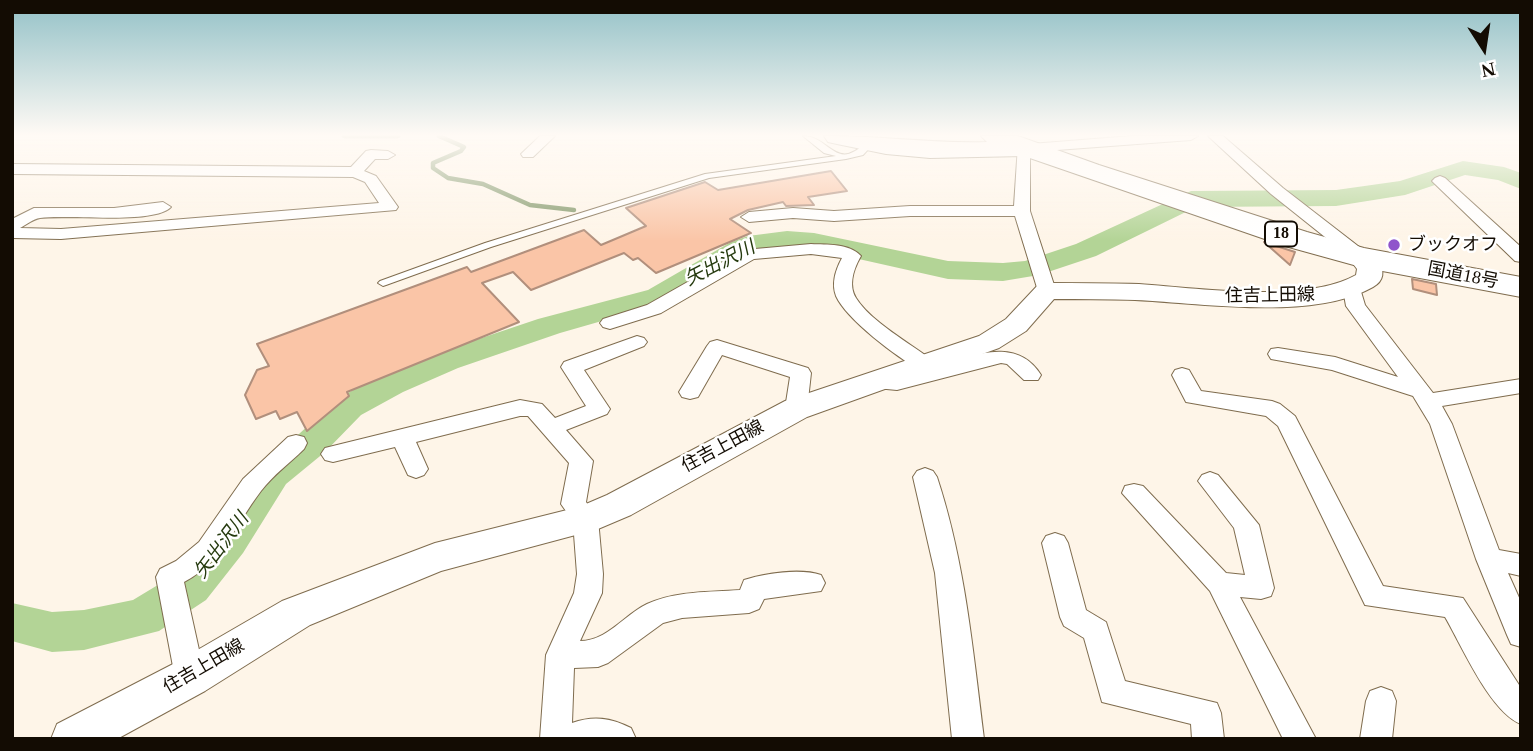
<!DOCTYPE html>
<html>
<head>
<meta charset="utf-8">
<style>
  body { margin:0 }
  #map { position:relative; width:1533px; height:751px; overflow:hidden; background:#fef5e8; font-family:"Times New Roman",serif }
  canvas { display:block }
  .frame { position:absolute; inset:0; border:14px solid #130c03; pointer-events:none }
  .north { position:absolute; left:1449px; top:14px; width:70px; height:70px; -webkit-text-stroke:5px #fff; paint-order:stroke; rotate:168deg; font-size:19px; font-weight:700; line-height:28px; text-align:center; color:#130c03 }
  .north::after { content:''; display:block; margin:auto; width:24px; height:32px; background:#130c03; clip-path:polygon(50% 0,100% 100%,50% 72%,0 100%) }
</style>
</head>
<body>
<div id="map">
<canvas width="1533" height="751"></canvas>
<div class="frame"></div>
<div class="north">N</div>
</div>
<script>
const c = document.querySelector('canvas').getContext('2d');
c.lineJoin = 'round';
function stroke(path, color, width, dash) { c.strokeStyle = color; c.lineWidth = width; c.lineCap = dash ? 'butt' : 'round'; c.setLineDash(dash || []); c.stroke(path); }
function fill(path, color) { c.fillStyle = color; c.fill(path, 'evenodd'); }
function drawText(font, color, halo, rows, align = 'center') {
  c.font = font + ' "Times New Roman","Noto Sans JP",serif'; c.lineWidth = 5; c.setLineDash([]); c.textBaseline = 'middle'; c.strokeStyle = halo; c.fillStyle = color; for (const [text, x, y, turn = 0] of rows) {
    c.save(); c.translate(x, y); c.rotate((+turn || 0) * Math.PI / 180); c.textAlign = isNaN(turn) ? turn : align; if (halo) c.strokeText(text, 0, 0); c.fillText(text, 0, 0); c.restore();
  }
}
const stream = new Path2D(`
  M344,136H398
  M439,136L464,147L461,151L433,163V168L448,178L483,184L530,205L574,210`);
const river = new Path2D(`
  M1463,161L1504,167L1521,173V189L1498,180L1465,175L1405,195L1336,206L1196,207L1096,256L1039,275L1003,281L948,279L814,249L787,247L762,250L668,302L560,333L458,368L403,392L361,415L325,452L286,484L243,553L206,600L159,631L84,650L52,652L12,641V603L52,612L84,610L133,600L176,574L215,529L260,464L299,434L337,399L379,376L434,354L538,319L648,290L731,242L748,236L787,231L814,233L948,261L1003,263L1025,261L1076,244L1191,191L1336,190L1400,181Z`);
const building = new Path2D(`
  M831,171L847,191L808,197L814,205L786,206L783,202L748,210L730,219L751,233L656,273L638,258L633,260L624,253L531,290L513,272L482,283L519,322L347,392L349,396L307,431L297,412L280,419L276,411L256,419L245,395L257,370L269,366L257,344L467,267L471,272L584,230L601,245L646,226L626,208L705,182L718,190Z
  M1264,242L1295,252L1290,265Z
  M1412,279L1436,284L1437,295L1413,289Z`);
const lane = new Path2D(`
  M803,136C830,136 836,173 866,142L873,144L863,155L846,159L709,178L491,247L386,285L383,286L378,283L380,281L485,243L705,174L836,156L824,153Z`);
const street = new Path2D(`
  M540,136H555L533,157H523L521,154Z
  M1132,136H1198L1191,140L1030,152V211L1056,291L1047,297L1038,291L1015,216H910L834,221L793,218L749,222L741,217L749,212L793,208L834,211L910,206H1014L1018,145Z
  M1208,136H1223L1283,188L1367,253L1370,257L1367,261H1355L1271,194Z
  M371,150L388,151L395,155L388,159H375L364,171L376,176L398,207L396,210L61,239L12,238V219L34,208H114L163,202L171,207C154,225 67,214 40,218C33,219 26,225 20,228L61,229L379,203L365,182L353,177L12,174V164L351,167L366,151Z
  M1440,176L1445,178L1521,247V262L1515,261L1435,184L1432,181L1435,178Z
  M811,244C827,245 849,243 861,256C854,268 848,285 856,298C870,321 911,344 932,360L934,366C971,357 1016,335 1041,375L1038,380H1024L1007,364L1001,363L897,390L876,388L872,383L876,378L920,370C897,357 847,320 836,296C831,283 836,269 842,258L811,254L754,259L661,313L610,329L603,327L600,323L603,319L647,305L744,250Z
  M1352,283L1359,285L1365,305L1433,393L1521,379V393L1442,406L1452,424L1499,550L1521,554V576L1508,573L1521,602V647L1511,644L1507,635L1476,559L1430,424L1413,396L1332,370L1271,359L1268,354L1271,349L1278,348L1335,357L1398,377L1346,306L1343,289Z
  M637,336L644,338L647,342L644,346L584,370L610,409L607,414L566,430L593,461L586,502L598,519L603,574L602,593L580,641C607,641 624,615 647,604C675,591 709,592 740,590L744,580C765,573 801,568 821,575L825,583L821,591L764,599L759,609L749,613L682,618L663,623L608,663L598,667L574,668L572,723C594,715 611,718 631,728L636,739H540L546,655L574,593L577,574L573,521L561,504L569,463L528,416H520L416,442L428,469L424,475L416,478L408,475L395,447L333,462L325,460L321,454L325,448L333,446L520,400L542,404L555,418L586,406L561,367L564,362Z
  M717,340L808,368L811,373L807,409L804,414L796,417L788,414L785,409L790,377L722,355L698,397L690,399L682,397L679,392L707,346L710,342Z
  M1182,368L1189,370L1201,391L1272,401L1280,404L1295,416L1383,586L1463,598L1521,688V724C1490,712 1462,646 1445,617L1365,605L1278,426L1266,416L1186,402L1172,375L1175,370Z
  M296,435L304,437L307,443L304,449C290,463 273,475 261,491C235,525 223,562 184,582L205,677L200,687L190,691L180,687L175,677L156,577L160,569L176,561L199,542L243,479L288,437Z
  M925,468L933,471L937,477C965,562 973,650 984,739H952L935,573L913,477L917,471Z
  M1210,472L1218,475L1259,525L1274,588L1271,596L1261,599L1240,597L1316,739H1283L1210,591L1122,493L1125,486L1134,484L1143,486L1226,573L1245,575L1234,528L1198,481L1202,475Z
  M1055,533L1064,536L1068,543L1086,610L1106,622L1125,681L1217,703L1221,713L1224,739H1192L1191,724L1102,702L1084,638L1064,626L1060,617L1042,543L1046,536Z
  M1381,687L1392,691L1396,701L1392,739H1360L1366,701L1370,691Z`);
const secondary = new Path2D(`
  M1361,249C1369,252 1372,254 1378,261C1385,271 1384,281 1373,287C1313,321 1202,303 1135,300C1108,299 1081,299 1054,299L1026,331L999,348L807,417L631,515L598,529L441,571L310,625L205,691L117,739H51L57,724L175,663L282,601L435,543L579,507L607,495L785,401L979,336L1006,319L1038,285L1047,283C1077,283 1108,283 1139,284C1198,288 1304,304 1356,275L1357,269L1348,257L1352,252Z`);
const highway = new Path2D(`
  M824,136C878,135 932,144 987,142L981,136H1018L1099,165L1307,232L1364,248L1521,277V297L1361,267L1285,246L1024,156L930,158L886,154L837,144L828,142Z`);
const markers = [
  [1394,245,7,"#9054cb"]
];
const shields = [
  [1281,234,32]
];
const shieldNames = [
  ["18",1281,234]
];
const poiNames = [
  ["ブックオフ",1408,245]
];
const streetNames = [
  ["国道18号",1463,276,11],
  ["住吉上田線",1270,296,-1],
  ["住吉上田線",723,447,-28],
  ["住吉上田線",204,667,-30]
];
const waterNames = [
  ["矢出沢川",720,264,-27],
  ["矢出沢川",222,546,-53]
];
stroke(stream, '#83986a', 4.5);
fill(river, '#b3d496');
fill(building, '#fac5a7');
stroke(building, '#b18f7c', 2);
stroke(lane, '#7f6c4e', 2);
stroke(street, '#7f6c4e', 2);
stroke(secondary, '#7f6c4e', 2);
stroke(highway, '#7f6c4e', 2);
fill(lane, '#fff');
fill(street, '#fff');
fill(secondary, '#fff');
fill(highway, '#fff');
const sky = c.createLinearGradient(0, 0, 0, 241);
sky.addColorStop(0, '#93c1c7');
sky.addColorStop(0.56, '#fffaf5');
sky.addColorStop(1, '#fffaf500');
c.fillStyle = sky;
c.fillRect(0, 0, 1533, 241);
for (const [x, y, r, color] of markers) { const dot = new Path2D(); dot.arc(x, y, r, 0, 2 * Math.PI); c.fillStyle = color; c.fill(dot); stroke(dot, '#fff', 2.5); }
for (const [x, y, w] of shields) { const box = new Path2D(); box.roundRect(x - w / 2, y - 12.5, w, 25, 5); c.fillStyle = '#fff'; c.fill(box); stroke(box, '#130c03', 2); }
drawText('bold 16px', '#130c03', null, shieldNames);
drawText('18px', '#130c03', '#fff', poiNames, 'left');
drawText('18px', '#130c03', '#fff', streetNames);
drawText('italic 19px', '#253a0e', '#fff', waterNames);
</script>
</body>
</html>
